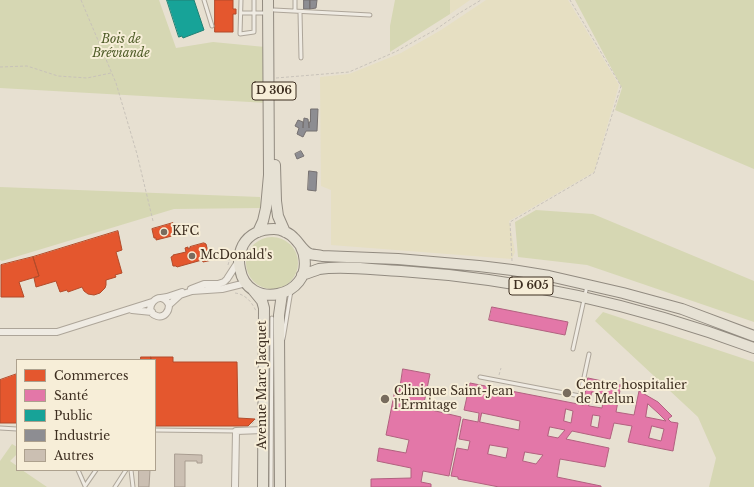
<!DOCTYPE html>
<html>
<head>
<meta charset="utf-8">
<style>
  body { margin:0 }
  #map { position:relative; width:754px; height:487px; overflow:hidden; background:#e7e0d1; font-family:"Libre Baskerville",serif }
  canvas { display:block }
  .legend { position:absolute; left:16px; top:359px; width:140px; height:112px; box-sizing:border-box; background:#f7eed8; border:1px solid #ada18e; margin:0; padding:5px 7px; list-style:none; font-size:12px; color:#3d2e20 }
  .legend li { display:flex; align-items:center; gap:8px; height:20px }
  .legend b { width:20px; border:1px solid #ada18e }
</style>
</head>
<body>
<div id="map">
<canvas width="754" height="487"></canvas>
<ul class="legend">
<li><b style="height:11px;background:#e4572e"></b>Commerces</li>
<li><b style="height:11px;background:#e377a8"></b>Santé</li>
<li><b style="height:11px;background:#17a398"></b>Public</li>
<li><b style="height:11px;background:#8d8d92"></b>Industrie</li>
<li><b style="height:11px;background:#cbbfb2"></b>Autres</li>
</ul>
</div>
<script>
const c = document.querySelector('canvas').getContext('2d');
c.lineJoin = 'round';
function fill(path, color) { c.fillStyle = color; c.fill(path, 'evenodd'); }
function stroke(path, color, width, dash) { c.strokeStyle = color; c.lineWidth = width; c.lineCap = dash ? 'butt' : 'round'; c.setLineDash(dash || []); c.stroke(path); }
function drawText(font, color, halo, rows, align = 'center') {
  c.font = font + ' "Libre Baskerville",serif'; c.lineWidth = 4; c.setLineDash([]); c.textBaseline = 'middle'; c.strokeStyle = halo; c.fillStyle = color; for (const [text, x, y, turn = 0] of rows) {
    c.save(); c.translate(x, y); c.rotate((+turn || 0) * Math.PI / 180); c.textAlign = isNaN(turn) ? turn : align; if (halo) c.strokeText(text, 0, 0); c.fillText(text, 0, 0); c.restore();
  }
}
const farmland = new Path2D(`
  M450,0H470L450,14Z
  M486,0H568L619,85L594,172L509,221L515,252L512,259L331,245V190L321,186L320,77L349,74L401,53L441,30Z`);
const green = new Path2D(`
  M0,0H159L176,48L213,42L265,47L268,103L0,88Z
  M395,0H450V14L390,52V26Z
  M575,0H754V169L615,110L622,88Z
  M0,187L260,197L261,208L174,209L2,261L0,260Z
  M536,210L593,214L754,281V322L587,265L518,257L515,222Z
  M246 263a26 26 0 1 1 52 0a26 26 0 1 1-52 0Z
  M603,312L754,362V487H709L716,458L698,417L595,321Z
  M12,444L17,447V454L10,461L17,466V470H22L47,487H0V461Z`);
const shops = new Path2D(`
  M215,0H233V9H236V14H233V32H215Z
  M173,223L174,227H175L176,235L156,240V238H154L152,229Z
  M118,231L122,250L116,252L122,273L115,275L116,277L106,280V285L105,288L100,293L94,295L88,294L84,291L82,287L68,292L67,290L60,292L56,281L36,287L34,278L39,276L33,257Z
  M204,243L206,244L208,252L209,251L212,260L203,262L202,259V260L177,267L176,266H173L171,257L173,256V255L186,252L185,248L188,247V249L190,248V247Z
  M33,257L39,276L19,282L24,297H1V265Z
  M141,357H151V360H141Z
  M151,357H173V362H237L238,418L255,419L248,426H155V360H151Z
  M17,374V423H0V380Z`);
const health = new Path2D(`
  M492,307L568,322L565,335L489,320Z
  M403,369L430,374L423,408L461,417L449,476L423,471L421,482L431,484V487H371V479L411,478V468L377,461L379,448L406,453L409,440L386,435L395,390L399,391Z
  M588,378L621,385L616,412L634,415L639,391L658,402L672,416L668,419L671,422L678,423L673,451L628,442L632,426L614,423L610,439L572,431L566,439L609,448L605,467L560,459L557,477L601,486V487H499L458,479V477L451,476L457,448L468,450L470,441L459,439L463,419L478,422L479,413L464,410L470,383L583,405ZM592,392L604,394L602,408L589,406ZM648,404L658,413L666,421L646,417ZM566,409L573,411L571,423L564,421ZM482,413L520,421L519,430L480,422ZM593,415L600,416L598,428L591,426ZM652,426L664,429L661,441L649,438ZM550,427L565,430L558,438L548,436ZM490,445L508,448L506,458L488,454ZM525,452L543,455L536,464L523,461Z`);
const public = new Path2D(`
  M167,0H194L204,30L183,38L182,36L179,37Z`);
const industry = new Path2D(`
  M304,0H310V9H304Z
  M310,0H317L316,8L310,9Z
  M311,109H318L317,131H306L303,137L297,134L299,128L295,126L298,120L303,122V128L304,118L308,119L309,128V122H310Z
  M301,151L304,156L297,159L295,154Z
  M309,171L317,172L316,191L308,190Z`);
const building = new Path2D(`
  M175,454L202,455V463H197V461H185V487H175Z
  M139,470H150L149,487H139Z`);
const path = new Path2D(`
  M81,0L116,83L137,154L153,221
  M0,67L27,66L58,76L87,78L111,73
  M276,78L349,72L395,52L435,30L458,14L481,0
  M512,261L510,222L594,173L621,86L570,0
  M228,265L231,254
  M235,293C245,294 252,302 256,311
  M499,375L501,368
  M252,424L256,419`);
const lane = new Path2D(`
  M204,0L212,26
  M241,0L240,34L254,32V0
  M274,10L370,15
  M295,11V0
  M300,12L301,58
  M241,13H266
  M283,339C286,323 288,307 291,291
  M573,349L587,286
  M480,377L580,396L589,354
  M0,428L17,429
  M155,430L236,431
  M78,470L85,486L96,470
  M131,470L133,487
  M115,487L126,470
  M271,487L272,318`);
const street = new Path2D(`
  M191,289L204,284H218L224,282L227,279L238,262
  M161,298L167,297L182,292
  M169,305C160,286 140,311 157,316C164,318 169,312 169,305L180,295L192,291L222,289L246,283
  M132,310L152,312
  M0,332H57L152,302
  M235,487L236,431L263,430`);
const primary = new Path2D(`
  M275,165L276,201L278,216L285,232
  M258,232L263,221L266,208L269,175L268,0
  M301,247C302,250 304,253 304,256C313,298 247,311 240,269C238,261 239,253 243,245C249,234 261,229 274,229C281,229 290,233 295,239C300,244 303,251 310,254C313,255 318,255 322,256L398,259L479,266L512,270L549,276L623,293L682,309L754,336
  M302,275C308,273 314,271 319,269C343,265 376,270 401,271C524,279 639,305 754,348
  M253,290L262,301L264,308L263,487
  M280,487L279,333V315L282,294`);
const markers = [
  [164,232,4,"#786c5e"],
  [192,256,4,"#786c5e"],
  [567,393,5,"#786c5e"],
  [385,399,5,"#786c5e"]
];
const shields = [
  [274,91,44],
  [531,286,44]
];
const shieldNames = [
  ["D 306",274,91],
  ["D 605",531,286]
];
const parkNames = [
  ["Bois de",121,40],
  ["Bréviande",121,54]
];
const poiNames = [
  ["KFC",172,232],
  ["McDonald's",200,256],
  ["Centre hospitalier",576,386],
  ["de Melun",576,400],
  ["Clinique Saint-Jean",394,392],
  ["l'Ermitage",394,406]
];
const streetNames = [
  ["Avenue Marc Jacquet",263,385,-90]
];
fill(farmland, '#e6dfc2');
fill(green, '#d6d7b3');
fill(shops, '#e4572e');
stroke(shops, '#b24b2a', 1);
fill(health, '#e377a8');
stroke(health, '#b1617f', 1);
fill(public, '#17a398');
stroke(public, '#228074', 1);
fill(industry, '#8d8d92');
stroke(industry, '#757070', 1);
fill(building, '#cbbfb2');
stroke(building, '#a89c90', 1);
stroke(lane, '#ada599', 5);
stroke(street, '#ada599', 8);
stroke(primary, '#928b80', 12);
stroke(path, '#c8c2b9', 1, [3, 2]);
stroke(lane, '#efebe3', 3);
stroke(street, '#efebe3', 6);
stroke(primary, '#e6e1d4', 10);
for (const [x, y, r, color] of markers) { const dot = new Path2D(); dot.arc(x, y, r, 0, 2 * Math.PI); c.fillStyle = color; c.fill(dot); stroke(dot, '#f7eed8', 1.5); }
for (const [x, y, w] of shields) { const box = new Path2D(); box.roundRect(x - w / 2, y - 9, w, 18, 3); c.fillStyle = '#f7eed8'; c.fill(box); stroke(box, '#3d2e20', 1); }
drawText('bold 11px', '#3d2e20', null, shieldNames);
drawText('italic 12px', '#4d5a26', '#f7eed8', parkNames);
drawText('12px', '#3d2e20', '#f7eed8', poiNames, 'left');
drawText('12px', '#3d2e20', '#f7eed8', streetNames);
</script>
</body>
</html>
